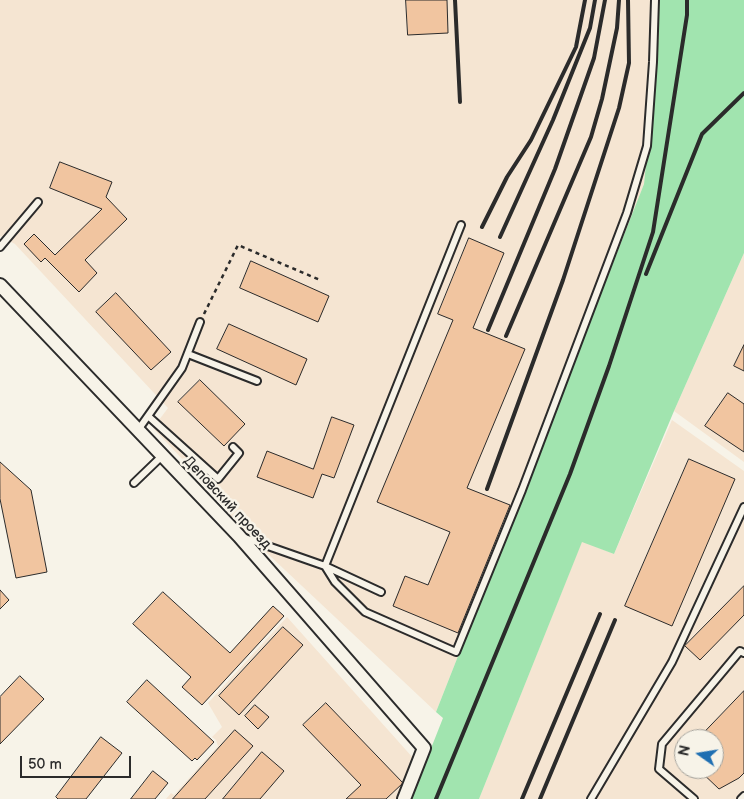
<!DOCTYPE html>
<html>
<head>
<meta charset="utf-8">
<style>
  body { margin:0 }
  #map { position:relative; width:744px; height:799px; overflow:hidden; background:#f7f3e8; font-family:"Balsamiq Sans",sans-serif }
  canvas { display:block }
  .north { position:absolute; left:674px; top:729px; width:50px; height:50px; box-sizing:border-box; background:#f7f3e8; border:1px solid #a5a39c; border-radius:50%; rotate:283deg; font-size:14px; font-weight:700; line-height:20px; text-align:center; color:#2b2b2b }
  .north::after { content:''; display:block; margin:auto; width:18px; height:22px; background:#1f6fb2; clip-path:polygon(50% 0,100% 100%,50% 72%,0 100%) }
  .scale { position:absolute; left:20px; top:756px; width:111px; height:22px; box-sizing:border-box; border:2px solid #2b2b2b; border-top:0; padding-left:6px; font-size:15px; line-height:18px; white-space:nowrap; color:#2b2b2b; -webkit-text-stroke:4px #f7f3e8; paint-order:stroke }
</style>
</head>
<body>
<div id="map">
<canvas width="744" height="799"></canvas>
<div class="north">N</div>
<div class="scale">50 m</div>
</div>
<script>
const c = document.querySelector('canvas').getContext('2d');
c.lineJoin = 'round';
function fill(path, color) { c.fillStyle = color; c.fill(path, 'evenodd'); }
function stroke(path, color, width, dash) { c.strokeStyle = color; c.lineWidth = width; c.lineCap = dash ? 'butt' : 'round'; c.setLineDash(dash || []); c.stroke(path); }
function drawText(font, color, halo, rows, align = 'center') {
  c.font = font + ' "Balsamiq Sans",sans-serif'; c.lineWidth = 5; c.setLineDash([]); c.textBaseline = 'middle'; c.strokeStyle = halo; c.fillStyle = color; for (const [text, x, y, turn = 0] of rows) {
    c.save(); c.translate(x, y); c.rotate((+turn || 0) * Math.PI / 180); c.textAlign = isNaN(turn) ? turn : align; if (halo) c.strokeText(text, 0, 0); c.fillText(text, 0, 0); c.restore();
  }
}
const built = new Path2D(`
  M0,0H658L659,33L644,184L436,712L235,523L217,496L153,428L168,408L15,244L0,236Z
  M744,253V462L674,411Z
  M672,420L744,471V799H479L582,541L614,554ZM684,739H714V769H684Z
  M287,617L414,759L398,799H166L171,793L174,795L218,746L216,740L212,737L222,727L208,703Z`);
const green = new Path2D(`
  M658,0H744V253L674,411L614,554L582,542L479,799H411L443,718L436,712L644,184L659,33Z`);
const building = new Path2D(`
  M406,0H447L448,33L408,35Z
  M60,162L112,182L106,197L127,219L85,260L97,273L79,292L45,258L41,262L24,244L34,234L55,255L102,209L50,188Z
  M469,238L504,253L473,328L525,349L467,488L510,505L458,633L393,606L405,576L428,585L450,532L377,502L453,320L438,314Z
  M251,261L329,296L318,322L240,288Z
  M116,293L171,352L151,370L96,312Z
  M229,324L307,359L296,385L217,349Z
  M744,345V371L734,366Z
  M200,380L245,424L224,446L178,402Z
  M728,393L744,404V452L705,426Z
  M332,417L354,425L334,478L322,474L313,498L257,477L267,451L313,469Z
  M689,459L735,479L672,626L625,606Z
  M0,462L31,490L47,572L16,578L0,499Z
  M744,586V615L700,660L685,646Z
  M0,590L9,600L0,609Z
  M163,592L230,653L273,606L284,616L202,705L182,687L191,677L133,624Z
  M283,627L303,645L239,715L219,696Z
  M20,676L44,699L0,744V697Z
  M147,680L214,742L197,760L195,758L192,761L127,702Z
  M744,691V773L739,778L719,789L698,769H714V739H698Z
  M326,703L403,783L386,799H346L361,785L303,725Z
  M255,705L269,717L258,729L245,716Z
  M235,730L253,746L205,799H173Z
  M101,737L122,753L86,799H58L56,797Z
  M262,752L284,771L260,799H223Z
  M153,771L168,783L155,799H131Z`);
const path = new Path2D(`
  M204,314L238,245L320,280`);
const service = new Path2D(`
  M461,225L325,566L335,582L365,612L456,652L522,490L627,213L647,146L653,62L655,0
  M0,247L38,202
  M188,354L257,381
  M148,416L218,479L239,453L233,447
  M138,430L182,368L200,322
  M134,483L162,456
  M245,538L325,566L381,592
  M591,799L672,662L744,507
  M694,799L659,769L662,744L740,651L744,653
  M741,799L744,796`);
const minor = new Path2D(`
  M0,285L239,536L424,748L404,799`);
const rail = new Path2D(`
  M455,0L460,102
  M482,227L507,177L531,140L576,47L585,0
  M500,237L553,120L590,28L595,0
  M646,274L702,134L744,93
  M488,330L555,169L594,58L605,0
  M506,336L591,137L602,99L617,28L619,0
  M487,489L563,280L619,108L629,63L628,0
  M436,799L570,474L609,366L653,232L687,15V0
  M522,799L600,614
  M540,799L615,620`);
const streetNames = [
  ["Деповский проезд",227,503,47]
];
fill(built, '#f5e5d2');
fill(green, '#a1e4af');
fill(building, '#f1c5a0');
stroke(building, '#2b2b2b', 1);
stroke(service, '#2b2b2b', 10);
stroke(minor, '#2b2b2b', 16);
stroke(path, '#2b2b2b', 2.5, [4, 4]);
stroke(service, '#f7f3e8', 6);
stroke(minor, '#f7f3e8', 12);
stroke(rail, '#2b2b2b', 4);
drawText('14px', '#2b2b2b', '#f7f3e8', streetNames);
</script>
</body>
</html>
